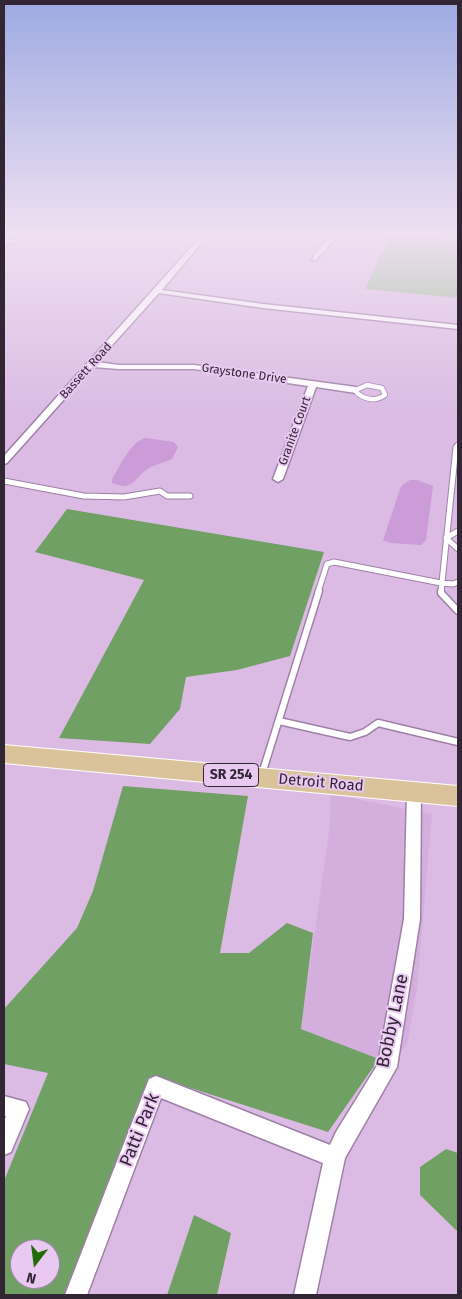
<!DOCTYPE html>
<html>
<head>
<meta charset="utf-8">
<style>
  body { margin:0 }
  #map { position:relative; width:462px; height:1299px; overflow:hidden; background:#dbbbe3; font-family:"Fira Sans",sans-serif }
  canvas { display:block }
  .frame { position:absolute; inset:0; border:5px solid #322635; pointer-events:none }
  .north { position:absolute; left:10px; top:1239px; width:50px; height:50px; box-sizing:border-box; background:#e9c8f1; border:1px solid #a087a6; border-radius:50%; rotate:195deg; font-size:14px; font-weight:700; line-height:20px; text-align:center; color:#322635 }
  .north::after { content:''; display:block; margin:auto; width:18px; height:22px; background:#226b06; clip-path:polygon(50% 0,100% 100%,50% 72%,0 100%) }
</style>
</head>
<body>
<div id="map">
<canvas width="462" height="1299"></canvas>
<div class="frame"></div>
<div class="north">N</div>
</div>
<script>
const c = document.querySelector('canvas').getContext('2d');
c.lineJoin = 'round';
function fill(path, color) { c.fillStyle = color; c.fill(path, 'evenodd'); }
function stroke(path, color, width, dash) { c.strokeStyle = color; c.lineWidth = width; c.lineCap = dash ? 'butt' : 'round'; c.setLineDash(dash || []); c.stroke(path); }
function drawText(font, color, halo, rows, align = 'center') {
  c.font = font + ' "Fira Sans",sans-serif'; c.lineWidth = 4; c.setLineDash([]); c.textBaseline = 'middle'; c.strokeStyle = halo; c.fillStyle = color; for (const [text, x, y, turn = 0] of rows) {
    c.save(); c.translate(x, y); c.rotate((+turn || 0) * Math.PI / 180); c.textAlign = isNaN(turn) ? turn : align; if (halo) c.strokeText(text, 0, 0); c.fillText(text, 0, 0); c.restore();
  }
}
const built = new Path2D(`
  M331,794L432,814L417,989L407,1045L394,1059H379L301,1029L330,824Z`);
const green = new Path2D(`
  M391,234L458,241V298L365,289Z`);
const forest = new Path2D(`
  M67,509L324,552L290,656L237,670L186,677L180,709L150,744L59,738L144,580L35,552Z
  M123,786L248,796L220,953H249L287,923L313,933L301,1029L379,1059L328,1132L153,1076L68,1295H4V1181L48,1073L4,1064V1009L77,928L93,891ZM20,1249H50V1279H20Z
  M446,1149L458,1153V1232L420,1195V1167Z
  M194,1215L231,1233L217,1295H167Z`);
const water = new Path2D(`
  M146,438L174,442L178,447L172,459C164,463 152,465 146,470C132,481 133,491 112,483V479C120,467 130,441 146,438Z
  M410,480H417L433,486L426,540L421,545L390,543L383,540L401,486Z`);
const serviceFar3 = new Path2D(`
  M425,234L458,237`);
const serviceFar2 = new Path2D(`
  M367,385L382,388L385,395C375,402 366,400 357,393L356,390Z`);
const serviceFar1 = new Path2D(`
  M4,481L84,496L124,497L160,491L167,496H190
  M458,531L446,538L458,549
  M318,592L327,564L334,562L441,583L453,584L458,582
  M441,592L456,447L458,445`);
const service = new Path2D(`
  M441,591V593L458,611
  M279,721L350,737L365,732L378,723L458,742
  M261,777L319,591`);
const minor = new Path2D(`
  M38,234H48L4,245V241Z
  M203,234H209L162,290L263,304L458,325V329L263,308L159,293L97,362L119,365H194L356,387L360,390L356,393L316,387L283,479L278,482L273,479L308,386L194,369H119L93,367L7,463L4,464V456Z
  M334,234H340L316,260H312L316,252Z
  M414,785L419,787L421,792L420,919L397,1067L345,1158L316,1295H294L323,1163L161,1098L87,1295H65L149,1079L156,1076L330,1145L336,1132L378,1064L404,919L407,792L409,787Z
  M4,1096L26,1102L29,1109L11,1152L4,1155V1121L6,1116H4Z`);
const primary = new Path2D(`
  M4,745L458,786V806L4,763Z`);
const farStreetnames = [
  ["Bassett Road",86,371,-48],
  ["Graystone Drive",244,374,8],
  ["Granite Court",295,431,-70]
];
const shields = [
  [231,775,55]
];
const shieldNames = [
  ["SR 254",231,775]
];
const streetNames = [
  ["Detroit Road",321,783,5]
];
const nearStreetnames = [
  ["Bobby Lane",393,1021,-78],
  ["Patti Park",140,1130,-68]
];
fill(built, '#d4afdd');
fill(green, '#95ba8c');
fill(forest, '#71a065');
fill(water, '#cc9cd8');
stroke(serviceFar3, '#9e80a6', 4.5);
stroke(serviceFar2, '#9e80a6', 6);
stroke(serviceFar1, '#9e80a6', 7);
stroke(service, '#9e80a6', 9);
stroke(minor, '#9e80a6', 3);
stroke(primary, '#fff', 2);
stroke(serviceFar3, '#fff', 3);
stroke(serviceFar2, '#fff', 4.5);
stroke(serviceFar1, '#fff', 5);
stroke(service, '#fff', 6);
fill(minor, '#fff');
fill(primary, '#dac39b');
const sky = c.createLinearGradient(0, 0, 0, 416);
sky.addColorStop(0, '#9daae2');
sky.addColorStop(0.56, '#efe0f2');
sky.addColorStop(1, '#efe0f200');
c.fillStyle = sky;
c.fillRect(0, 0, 462, 416);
drawText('12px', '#322635', '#e9c8f1', farStreetnames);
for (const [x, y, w] of shields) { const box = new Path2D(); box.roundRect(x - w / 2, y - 11.5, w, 23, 4); c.fillStyle = '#e9c8f1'; c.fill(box); stroke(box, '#322635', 1); }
drawText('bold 14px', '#322635', null, shieldNames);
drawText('15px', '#322635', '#e9c8f1', streetNames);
drawText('18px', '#322635', '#e9c8f1', nearStreetnames);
</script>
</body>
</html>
